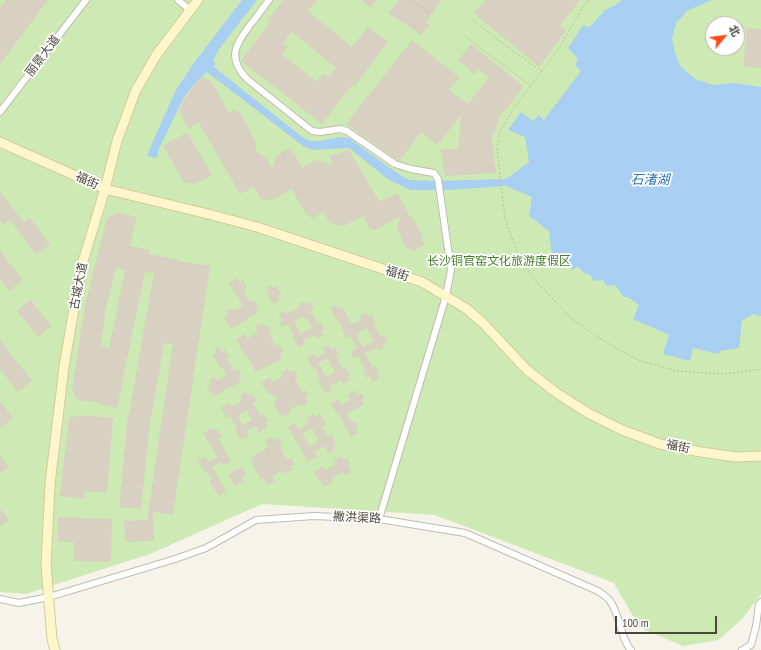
<!DOCTYPE html>
<html>
<head>
<meta charset="utf-8">
<style>
  body { margin:0 }
  #map { position:relative; width:761px; height:650px; overflow:hidden; background:#f6f3eb; font-family:"PT Sans Narrow","Noto Sans SC",sans-serif }
  canvas { display:block }
  .north { position:absolute; left:705px; top:16px; width:40px; height:40px; box-sizing:border-box; background:#fff; border:1px solid #b7b5af; border-radius:50%; rotate:61deg; font-size:11px; font-weight:700; line-height:16px; text-align:center; color:#4a4538 }
  .north::after { content:''; display:block; margin:auto; width:14px; height:18px; background:#fd4c1b; clip-path:polygon(50% 0,100% 100%,50% 72%,0 100%) }
  .scale { position:absolute; left:615px; top:616px; width:102px; height:18px; box-sizing:border-box; border:2px solid #4a4538; border-top:0; padding-left:5px; font-size:12px; line-height:14px; white-space:nowrap; color:#4a4538; -webkit-text-stroke:3px #fff; paint-order:stroke }
</style>
</head>
<body>
<div id="map">
<canvas width="761" height="650"></canvas>
<div class="north">北</div>
<div class="scale">100 m</div>
</div>
<script>
const c = document.querySelector('canvas').getContext('2d');
c.lineJoin = 'round';
function fill(path, color) { c.fillStyle = color; c.fill(path, 'evenodd'); }
function stroke(path, color, width, dash) { c.strokeStyle = color; c.lineWidth = width; c.lineCap = dash ? 'butt' : 'round'; c.setLineDash(dash || []); c.stroke(path); }
function drawText(font, color, halo, rows, align = 'center') {
  c.font = font + ' "PT Sans Narrow","Noto Sans SC",sans-serif'; c.lineWidth = 3.5; c.setLineDash([]); c.textBaseline = 'middle'; c.strokeStyle = halo; c.fillStyle = color; for (const [text, x, y, turn = 0] of rows) {
    c.save(); c.translate(x, y); c.rotate((+turn || 0) * Math.PI / 180); c.textAlign = isNaN(turn) ? turn : align; if (halo) c.strokeText(text, 0, 0); c.fillText(text, 0, 0); c.restore();
  }
}
const green = new Path2D(`
  M0,0H761V594L742,619L718,640L683,646L640,628L614,583L435,515L262,504L150,554L26,594L0,592ZM713,24H737V48H713Z`);
const water = new Path2D(`
  M242,0H257L219,49L213,61L216,64L214,67L301,136L310,141H320L341,137L349,138L397,173L409,180L433,181L506,179L529,162L525,137L508,130L521,112L533,121L539,115L544,120L581,71L575,65L578,59L568,48L583,25L590,27L605,10L617,4L622,0H713L709,1L687,11L676,23L672,38L675,53L680,66L695,79L713,85L734,83L761,87V316L753,314L742,321L739,348L720,351L719,354L693,348L690,361L663,354L669,335L633,319L639,305L628,297H624L615,285L607,286L603,280L594,281L590,275L584,273L578,267L572,270L564,257L552,254L549,231L529,216L532,197L506,186L447,190H410L389,180L349,148L312,150L303,146L207,72L194,84L183,99L159,149L157,158L147,156L153,141L176,90L194,63Z`);
const building = new Path2D(`
  M6,0H48L0,64V8Z
  M283,0H317L308,11L352,47L368,27L388,42L354,87L352,85L322,124L241,61L269,23L267,21ZM292,32L336,68L329,77L323,73L317,82L282,55L288,47L283,43Z
  M361,0H377L371,8Z
  M399,0H441L426,22L430,25L421,35L389,13Z
  M485,0H580L560,26L566,31L539,67L474,13Z
  M708,28H713V50L704,39Z
  M747,28L761,29V68L743,66Z
  M412,40L459,77L449,90L468,104L489,77L478,69L475,75L458,60L471,44L524,87L500,116L492,139L496,173L445,176L441,149H458L461,115L437,145L421,132L399,161L346,124Z
  M203,77L211,81L229,113L235,109L241,115L256,142V151L266,158L272,169L276,156L287,149L295,154L302,168L316,160L334,165L329,156L349,150L379,201L383,200L397,193L411,218L412,217L422,235L424,245L414,251L405,246L397,228L401,216L375,230L370,229L363,216L344,226L330,223L323,212L313,218L306,214L291,189L270,201L261,199L254,187L240,194L199,123L188,129L179,110L184,100L195,84Z
  M187,132L212,175L195,184L184,182L163,146Z
  M0,192L24,223L30,218L50,244L36,255L10,220L4,225L0,220Z
  M119,212L137,218L130,246L150,250L149,254L179,260V261L210,266L173,515L153,512L154,541L125,542L124,521L147,520L173,344L164,343L152,414H151L141,509L119,507L128,415H129L139,357L154,273L145,272L117,408L97,403V402L78,400L72,390L85,305L107,218ZM116,268L125,270L109,348L101,346L106,308Z
  M0,251L23,280L9,291L0,279Z
  M236,278L239,282L243,280L247,287L243,290L250,302L253,300L258,307L255,309L257,313L231,329L224,317L228,315L226,311L231,308L233,311L243,306L229,283Z
  M271,285L273,288L277,286L281,294L277,296L280,300L273,304L266,291L269,290L267,288Z
  M31,300L51,326L38,337L17,311Z
  M304,301L306,304L310,302L314,308L310,311L318,324L321,322L325,329L321,331L323,335L317,339L315,335L303,340L305,344L298,347L292,335L293,334L288,324L282,327L280,323L283,321L279,314L285,310L287,314L300,307L298,304ZM303,316L305,319H307L312,328L300,334L295,325H296L294,321Z
  M336,305L339,309L342,307L352,325L361,320L359,316L366,312L369,316L372,314L375,321L373,322L381,337L384,335L387,342L383,344L385,348L379,351L377,347L365,353L373,367L376,366L379,371L376,373L379,378L373,382L370,376L366,378L363,372L366,371L358,356L354,358L351,352L357,349L350,336L347,338L341,328L342,327L337,318L336,319L330,308ZM367,328L372,338H371L373,341L362,347L357,338L358,337L357,334Z
  M262,323L265,327L268,325L272,332L269,334L276,346L279,344L283,352L279,354L282,359L275,363L274,362L256,372L245,353L244,354L236,339L245,334L247,339L258,332L255,327Z
  M0,340L32,381L18,392L0,369Z
  M330,345L332,349L335,347L339,354L336,355L341,366L343,370L346,368L350,376L347,377L349,381L343,384L341,380L330,385L332,390L325,393L318,380L320,379L315,368L312,369L307,358L314,354L316,358L325,353L323,348ZM328,358L335,373L326,377L318,363Z
  M219,347L222,352L226,350L230,357L227,358L232,368L234,371L238,369L242,377L238,379L240,382L215,396L213,393H211L207,386L210,384L209,380L214,377L217,381L226,375L221,366L220,367L213,355L216,353L214,350Z
  M288,369L290,372L294,370L298,377L295,379L302,392L306,390L309,396L305,398L308,403L302,407L300,404L289,410L290,412L282,417L273,402L278,399L267,392L261,383L270,377L273,382L283,376L281,373Z
  M355,390L358,395L362,393L364,398L362,400L364,404L347,414L352,423L355,421L358,426L355,428L358,433L351,437L339,414L337,415L331,403L338,400L341,405L350,400L347,395Z
  M245,392L248,396L252,393L257,401L253,403L260,415L263,413L268,421L265,423L267,427L258,433V429L256,426L246,431L249,436L241,440L235,430L237,429L230,416L227,418L221,407L229,403L231,407L241,402L240,400L242,399L240,395ZM247,411L252,420L243,425L238,416Z
  M0,401L13,418L0,428Z
  M314,414L315,417L320,414L326,425L322,428L328,437L331,435L335,441L333,442L336,448L329,453L324,446L314,452L317,457L308,462L288,427L295,423L299,429L309,423L306,418ZM312,428L319,441L310,446L302,433Z
  M92,415V416L113,418L107,493L85,491L84,499L60,496L69,417Z
  M211,428L213,431L217,429L222,436L218,438L231,461L223,466L221,462L212,467L226,491L219,496L209,481L213,479L207,471L205,472L198,461L206,456L209,462L218,457L203,433Z
  M271,437L273,440L278,438L282,446L280,447L282,451L287,460L291,458L295,465L291,467L293,470L285,474L283,470L272,476L275,481L267,485L264,478L261,480L251,460L254,458L253,456L268,447L265,441Z
  M0,455L9,467L0,474Z
  M342,456L344,460L347,458L351,464L348,466L351,472L345,475L343,472L332,478L334,481L324,487L314,472L323,466L326,470L336,464L334,460Z
  M242,467L246,475L242,477L244,480L235,486L228,475L237,469V470Z
  M0,509L9,520L0,527Z
  M58,517L112,519L111,562L74,561V542H58Z`);
const path = new Path2D(`
  M412,0L431,14
  M589,0L584,6L557,51L512,111L500,131L497,149L505,218L516,249L531,276L573,320L604,341L638,360L677,371L724,374L761,369
  M473,21L542,72
  M465,36L531,86`);
const street = new Path2D(`
  M178,0L190,10
  M269,0C263,8 257,17 250,25C235,45 227,58 247,79L312,131L320,132L340,129L347,131L395,164L411,169L434,173L438,179L451,270L446,296L379,519
  M0,112L86,0
  M0,599L19,603L49,597L175,559L206,548L256,520L314,516L379,519L465,533L598,591C602,594 607,597 610,601C620,614 621,640 631,650
  M742,650L751,645L756,626L759,604L761,602`);
const secondary = new Path2D(`
  M0,142L105,189L208,214L257,227L422,282L467,309L483,323L527,370L558,394L588,413L622,430L660,444L701,452L736,457L761,456
  M55,650L52,639L46,565L50,484L64,367L81,268L105,189L117,141L136,90L157,54L198,0`);
const streetNames = [
  ["丽景大道",43,56,-53],
  ["福街",87,181,24],
  ["福街",397,274,18],
  ["古城大道",79,286,-79],
  ["福街",678,447,12],
  ["撇洪渠路",357,518,3]
];
const parkNames = [
  ["长沙铜官窑文化旅游度假区",499,262]
];
const waterNames = [
  ["石渚湖",650,180]
];
fill(green, '#ceeab4');
fill(water, '#a8cff2');
fill(building, '#d8d0c0');
stroke(street, '#c2bcad', 8);
stroke(secondary, '#d6ca9a', 11);
stroke(path, '#c4b99e', 1, [2, 2]);
stroke(street, '#fff', 6);
stroke(secondary, '#fff6cc', 9);
drawText('12px', '#4a4538', '#fff', streetNames);
drawText('12px', '#447e29', '#fff', parkNames);
drawText('italic 13px', '#2e75b9', '#fff', waterNames);
</script>
</body>
</html>
